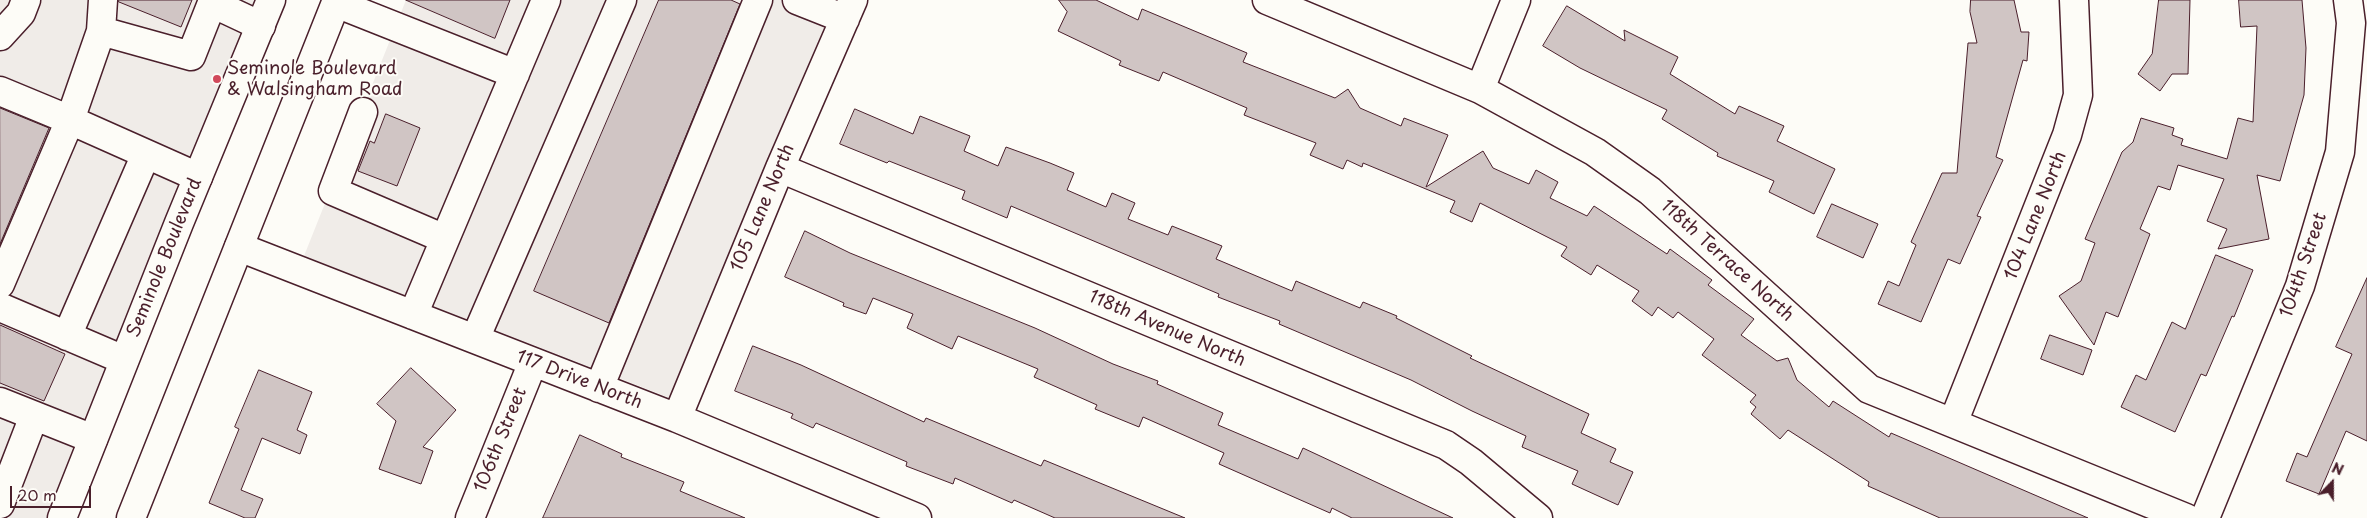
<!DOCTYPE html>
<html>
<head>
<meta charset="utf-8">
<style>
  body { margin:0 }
  #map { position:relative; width:2367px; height:518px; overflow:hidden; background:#fdfcf7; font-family:"Playpen Sans",sans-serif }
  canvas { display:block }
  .north { position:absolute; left:2307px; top:458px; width:50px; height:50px; -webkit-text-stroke:4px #fdfcf7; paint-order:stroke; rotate:22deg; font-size:14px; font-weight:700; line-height:20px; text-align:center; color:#4a1f2b }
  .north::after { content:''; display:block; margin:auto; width:18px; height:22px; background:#4a1f2b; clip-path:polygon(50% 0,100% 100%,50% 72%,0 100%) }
  .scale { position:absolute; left:10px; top:486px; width:81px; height:22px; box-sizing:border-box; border:2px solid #4a1f2b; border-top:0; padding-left:6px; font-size:15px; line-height:18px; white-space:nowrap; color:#4a1f2b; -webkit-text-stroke:4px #fdfcf7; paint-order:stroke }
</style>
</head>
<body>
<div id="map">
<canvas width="2367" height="518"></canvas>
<div class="north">N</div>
<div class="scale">20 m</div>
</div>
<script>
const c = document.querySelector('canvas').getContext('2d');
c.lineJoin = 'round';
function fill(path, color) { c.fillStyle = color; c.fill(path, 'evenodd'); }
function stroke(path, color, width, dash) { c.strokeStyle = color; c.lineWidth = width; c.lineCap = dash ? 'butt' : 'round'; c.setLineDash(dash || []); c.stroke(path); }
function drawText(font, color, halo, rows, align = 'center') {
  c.font = font + ' "Playpen Sans",sans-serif'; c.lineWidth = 4; c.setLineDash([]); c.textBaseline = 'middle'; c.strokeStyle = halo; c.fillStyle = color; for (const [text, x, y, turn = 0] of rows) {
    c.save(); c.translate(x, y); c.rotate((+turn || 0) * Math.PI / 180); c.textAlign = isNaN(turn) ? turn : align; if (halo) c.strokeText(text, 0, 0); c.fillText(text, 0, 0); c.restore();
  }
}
const built = new Path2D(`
  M0,0H256L171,204L46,518H0Z
  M406,0H837L772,148L670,398L304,256Z`);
const building = new Path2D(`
  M118,0H192L181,27L119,2Z
  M406,0H510L495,38Z
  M659,0H731L740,4L609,323L534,291Z
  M1059,0H1096L1138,20L1142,9L1247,53L1243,62L1335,98L1348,89L1360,108L1401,126L1404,118L1448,135L1426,187L1483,151L1493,168L1529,184L1536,170L1558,182L1550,198L1587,216L1594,206L1667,254L1670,249L1712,280L1708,285L1754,319L1741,335L1777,361L1788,358L1797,380L1829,407L1833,401L1889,437L1891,433L2088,518H1940L1868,486L1869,482L1788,430L1780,439L1751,414L1756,407L1750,402L1756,395L1702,355L1714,339L1678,312L1673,318L1658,307L1652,316L1632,301L1639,291L1597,265L1591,275L1561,256L1567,247L1480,203L1472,222L1450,212L1455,201L1363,163L1362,167L1347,160L1343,169L1310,155L1316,143L1244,115L1247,108L1163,72L1159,81L1119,65L1121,61L1058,31L1067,12Z
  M1971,0H2014L2021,32H2029L2027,61L2023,60L1996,157L2003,160L1977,216L1981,217L1960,264L1948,259L1921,322L1878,304L1888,281L1899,286L1916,245L1911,242L1942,173H1957L1968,43H1977L1970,12Z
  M2159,0H2190L2188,74H2172L2160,91L2138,74L2152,54Z
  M2239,0H2302L2306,48L2304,95L2280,181L2257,175L2269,239L2218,249L2227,229L2207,221L2224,179L2178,165L2170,190L2158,186L2140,229L2150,234L2118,317L2106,312L2094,345L2059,296L2081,281L2095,243L2085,239L2122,152L2133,142L2141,118L2174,128L2172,135L2183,139L2181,145L2227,159L2238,118L2253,122L2257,26L2241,27Z
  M1567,6L1625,41L1624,30L1678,57L1670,74L1735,114L1739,106L1784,126L1777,141L1835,169L1814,214L1769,192L1774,181L1717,156L1718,153L1662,119L1667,110L1580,68L1543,46Z
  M0,108L49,128L0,244Z
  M855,109L913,134L920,116L970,136L964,151L998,166L1006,147L1050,163L1074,173L1067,190L1106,207L1112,193L1135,203L1128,219L1168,235L1172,226L1222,246L1216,259L1292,291L1296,281L1360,308L1363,302L1397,316L1396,318L1472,356L1470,358L1589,414L1581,433L1616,449L1610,462L1633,472L1618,505L1572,484L1578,471L1522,447L1526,436L1472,411L1411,380L1279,324L1280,321L1218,297L1219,294L1011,206L1007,218L962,199L965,191L889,161L887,163L840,144Z
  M386,114L420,128L397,186L358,171L370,141L374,143Z
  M1832,204L1878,224L1863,258L1817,237Z
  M805,231L850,253L1035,328L1113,364L1158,381L1157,384L1223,413L1218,425L1298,459L1303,448L1453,518H1352L1332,508L1330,513L1219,464L1224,453L1143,417L1139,427L1095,409L1097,405L1034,377L1038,369L958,336L952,349L907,328L913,314L873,298L866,314L843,306L844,303L785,277Z
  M2216,255L2253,270L2234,317L2232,316L2206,376L2201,374L2175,432L2121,407L2136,375L2146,380L2172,322L2185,329Z
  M2367,278V441L2346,431L2319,494L2286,481L2297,453L2307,457L2352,354L2336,347Z
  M0,325L65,354L44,401L0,383Z
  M2050,335L2092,350L2083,375L2041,359Z
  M753,346L801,365L924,422L926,418L1041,466L1044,460L1185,518H1055L1014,500L1012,503L955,478L953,484L906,466L907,462L816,423L813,428L791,418L793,414L735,391Z
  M411,368L456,410L423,447L433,451L421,484L379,469L396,421L377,404Z
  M259,370L312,392L297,430L307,435L300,454L262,438L241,490L263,499L255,518H245L209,503L239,429L235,427Z
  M580,435L622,454L621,457L684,482L680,491L745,518H543Z`);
const minor = new Path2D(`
  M213,0L212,3L261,26
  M797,0L845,19
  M1267,0L1480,89L1595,152L1650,191L1869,389L2186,518
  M336,3L515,74
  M101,31L191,56L212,3
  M0,36L21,13L26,0
  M1480,89L1516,0
  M0,91L70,120L101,31L103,0
  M363,112L333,191L445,239
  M780,168L1446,445L1471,462L1538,518
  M239,247L677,418L917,518
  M0,284L70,120L198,177
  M0,307L124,360
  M413,315L546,0
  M67,336L146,154
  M475,339L622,0
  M599,388L758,0
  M0,402L93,439
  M677,418L780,168L853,0
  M1953,423L2067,135L2078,95L2074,0
  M0,504L34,416
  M470,518L533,362
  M2205,518L2300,286L2340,152L2351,23L2348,0`);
const major = new Path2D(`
  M62,518L179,223L271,0
  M131,518L337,0`);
const markers = [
  [217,79,5,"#d1495b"]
];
const poiNames = [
  ["Seminole Boulevard",227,69],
  ["& Walsingham Road",227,90]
];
const streetNames = [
  ["105 Lane North",763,208,-67],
  ["104 Lane North",2036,216,-68],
  ["Seminole Boulevard",165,258,-68],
  ["118th Terrace North",1727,261,42],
  ["104th Street",2304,265,-71],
  ["118th Avenue North",1167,329,23],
  ["117 Drive North",579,380,21],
  ["106th Street",501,440,-68]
];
fill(built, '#f0ece8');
fill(building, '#d0c5c4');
stroke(building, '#4a1f2b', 1);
stroke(minor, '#4a1f2b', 31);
stroke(major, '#4a1f2b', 31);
stroke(minor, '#fdfcf7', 28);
stroke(major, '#fdfcf7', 28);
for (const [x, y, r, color] of markers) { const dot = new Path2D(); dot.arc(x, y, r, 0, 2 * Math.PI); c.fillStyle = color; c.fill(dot); stroke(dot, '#fdfcf7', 2); }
drawText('18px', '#4a1f2b', '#fdfcf7', poiNames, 'left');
drawText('18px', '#4a1f2b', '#fdfcf7', streetNames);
</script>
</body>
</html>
